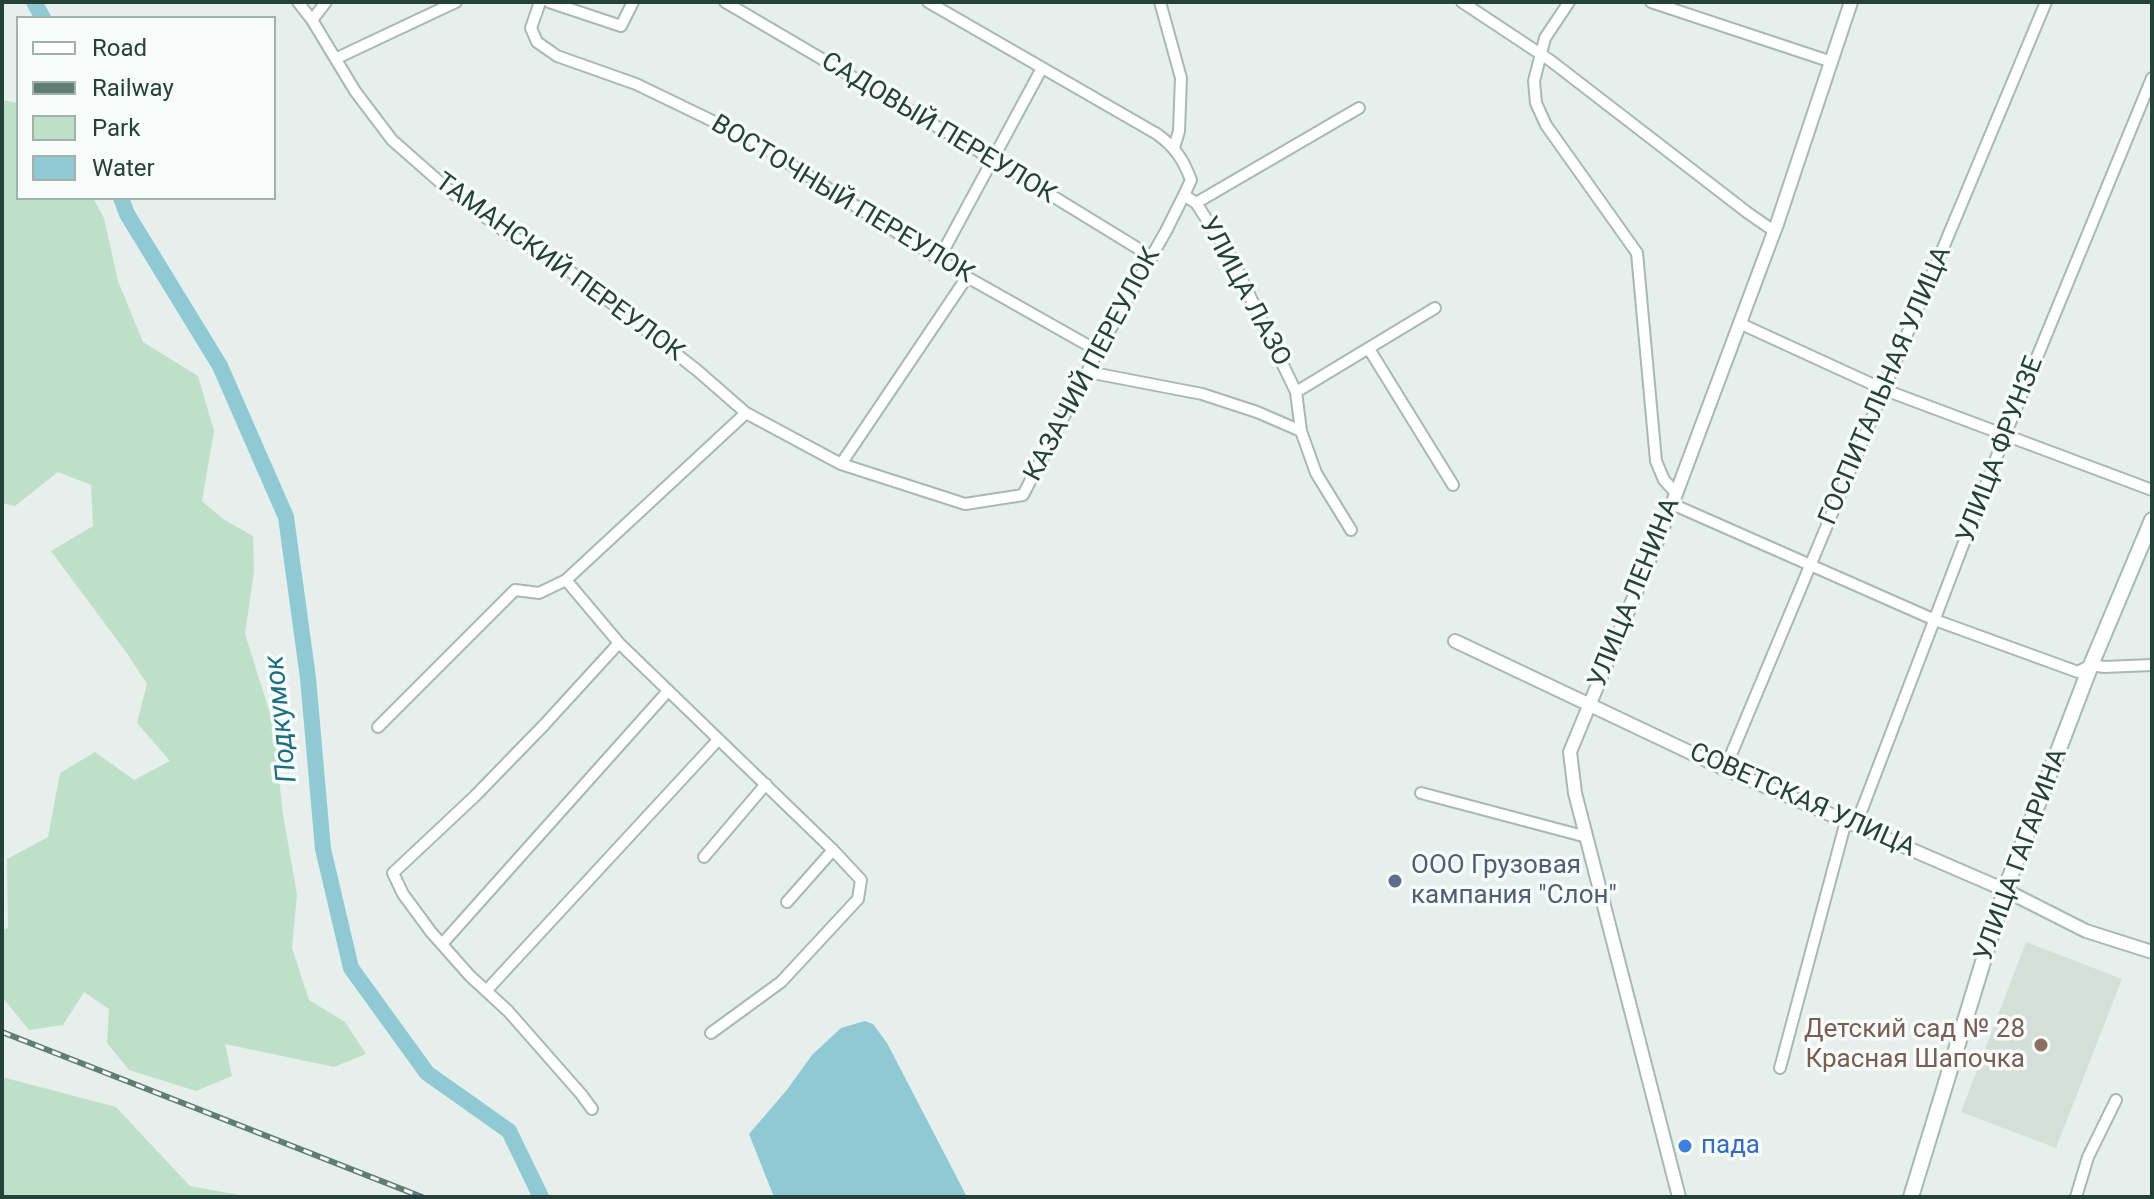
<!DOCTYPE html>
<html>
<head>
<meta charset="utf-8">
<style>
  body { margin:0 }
  #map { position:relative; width:2154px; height:1199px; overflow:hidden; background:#e6efeb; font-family:Roboto,sans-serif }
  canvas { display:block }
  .frame { position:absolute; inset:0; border:4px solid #24423a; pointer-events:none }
  .legend { position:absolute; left:16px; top:16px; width:260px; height:184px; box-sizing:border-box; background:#f7fbf9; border:2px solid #a3b1ad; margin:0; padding:10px 14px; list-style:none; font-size:24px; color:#24423a }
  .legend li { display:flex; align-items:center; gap:16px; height:40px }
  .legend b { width:40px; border:2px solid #a3b1ad }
</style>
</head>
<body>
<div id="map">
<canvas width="2154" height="1199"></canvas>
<div class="frame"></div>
<ul class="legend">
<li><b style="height:10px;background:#fff"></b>Road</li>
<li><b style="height:10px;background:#5f7d75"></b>Railway</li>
<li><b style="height:22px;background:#bfe0c8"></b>Park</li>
<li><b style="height:22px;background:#8ec9d4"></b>Water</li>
</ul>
</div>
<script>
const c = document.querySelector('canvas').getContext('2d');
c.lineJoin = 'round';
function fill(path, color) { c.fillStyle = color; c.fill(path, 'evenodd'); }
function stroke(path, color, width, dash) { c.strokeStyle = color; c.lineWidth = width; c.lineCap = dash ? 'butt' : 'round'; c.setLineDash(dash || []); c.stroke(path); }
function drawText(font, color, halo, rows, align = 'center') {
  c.font = font + ' Roboto,sans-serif'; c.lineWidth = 7; c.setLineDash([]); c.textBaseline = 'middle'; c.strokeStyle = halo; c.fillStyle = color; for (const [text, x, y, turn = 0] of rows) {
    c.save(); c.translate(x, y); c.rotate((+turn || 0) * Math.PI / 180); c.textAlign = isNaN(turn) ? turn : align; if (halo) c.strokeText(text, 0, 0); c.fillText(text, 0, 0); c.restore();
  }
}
const built = new Path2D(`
  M2026,942L2122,979L2056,1148L1961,1112Z`);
const green = new Path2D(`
  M2,100L18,103V198H93L104,218L118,281L143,342L198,376L214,431L202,501L223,519L253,536L254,571L245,634L273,723L283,815L297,894L292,948L309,1000L345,1022L366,1054L334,1067L225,1044L232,1076L196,1091L129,1070L107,1043L109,1009L84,992L63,1025L29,1030L2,997V930L8,928L7,859L48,837L60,773L95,752L134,780L170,761L137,723L147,684L126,652L51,551L93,526L91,485L58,472L15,506L2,503Z
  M2,1077L116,1107L190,1186L251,1197H2Z`);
const water = new Path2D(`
  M865,1021L873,1024L887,1043L967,1197H774L749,1134L786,1091L812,1055L841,1028Z`);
const river = new Path2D(`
  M34,2L43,18
  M121,198L127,214L220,366L286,517L308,678L323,849L351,968L427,1073L509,1131L541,1197`);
const minor = new Path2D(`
  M298,2L312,20L355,91L392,140L450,191L504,231L577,276L698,371L746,413L841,464L967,277
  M540,2L531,28L537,42L557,56L636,84L752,140L967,277L1098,351
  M549,2L621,26L633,2
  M725,2L992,159L1152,257
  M928,2L1157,134C1175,147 1183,159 1191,180L1184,195L1196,203L1231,257L1296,392L1301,431L1316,473L1351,530
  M1160,2L1181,78L1179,131L1174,148
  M1462,2L1551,61L1748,213L1774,231
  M1569,2L1545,38L1534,81L1536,103L1546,125L1637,253L1656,461L1664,480L1676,493
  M1651,2L1832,62
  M312,20L326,2
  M337,58L456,2
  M1196,203L1359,108
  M939,259L1042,68
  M1739,323L1885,390L2152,490
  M1369,349L1453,485
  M1088,372L1202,394L1257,412L1301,431
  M1296,392L1435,308
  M841,464L965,504L1023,495L1098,351L1166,231L1184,195
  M1672,504L1935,620L2078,672L2091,665L2104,667L2152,665
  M378,727L515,590L539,593L566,580
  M1725,769L2046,2
  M1421,793L1587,837
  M1856,825L2005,435L2152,78
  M704,857L766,784
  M787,902L833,850
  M442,944L668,691
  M486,991L718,740
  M711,1033L781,982L858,899L861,880L833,850L619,643L566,580L746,413
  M1780,1068L1846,821
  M592,1109L581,1094L508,1011L470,976L431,932L403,894L393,873L475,796L544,725L619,643
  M2076,1197L2088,1157L2116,1100`);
const tertiary = new Path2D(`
  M1455,641L1725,769L2005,890L2086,931L2152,952
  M1679,1197L1575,793L1570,752L1670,510L1777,224L1851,2`);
const secondary = new Path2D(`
  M1911,1197L2005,890L2091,665L2152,520`);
const rail = new Path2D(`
  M2,1032L422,1197`);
const markers = [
  [1395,881,8,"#5c6f8a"],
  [2041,1045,8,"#8d6e63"],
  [1685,1146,8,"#3f7fe0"]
];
const streetNames = [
  ["САДОВЫЙ ПЕРЕУЛОК",938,129,31],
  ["ВОСТОЧНЫЙ ПЕРЕУЛОК",842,200,31],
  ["ТАМАНСКИЙ ПЕРЕУЛОК",559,268,36],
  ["УЛИЦА ЛАЗО",1244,292,62],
  ["КАЗАЧИЙ ПЕРЕУЛОК",1093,365,-62],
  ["ГОСПИТАЛЬНАЯ УЛИЦА",1886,386,-67],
  ["УЛИЦА ФРУНЗЕ",2001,450,-69],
  ["УЛИЦА ЛЕНИНА",1635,593,-68],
  ["СОВЕТСКАЯ УЛИЦА",1802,801,24],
  ["УЛИЦА ГАГАРИНА",2022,855,-70]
];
const serviceNames = [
  ["ООО Грузовая",1411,866],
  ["кампания \"Слон\"",1411,896]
];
const educationNames = [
  ["Детский сад № 28",2025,1030],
  ["Красная Шапочка",2025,1060]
];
const shopNames = [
  ["пада",1701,1146]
];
const waterNames = [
  ["Подкумок",282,719,-96]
];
fill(built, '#d4dfda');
fill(green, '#bfe0c8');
fill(water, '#8ec9d4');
stroke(river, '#8ec9d4', 16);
stroke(minor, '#a8b8b2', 14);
stroke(tertiary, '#a8b8b2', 16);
stroke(secondary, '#a4bbb3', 18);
stroke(minor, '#fff', 10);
stroke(tertiary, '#fff', 12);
stroke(secondary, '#fff', 14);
stroke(rail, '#5f7d75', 6);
stroke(rail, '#f7fbf9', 3, [9]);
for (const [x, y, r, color] of markers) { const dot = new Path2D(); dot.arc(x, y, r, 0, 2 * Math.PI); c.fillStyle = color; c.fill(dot); stroke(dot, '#f7fbf9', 3); }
drawText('26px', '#24423a', '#f7fbf9', streetNames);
drawText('26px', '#4e5e75', '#f7fbf9', serviceNames, 'left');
drawText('26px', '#785e54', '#f7fbf9', educationNames, 'right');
drawText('26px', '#366cbe', '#f7fbf9', shopNames, 'left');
drawText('italic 28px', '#1c6f80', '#f7fbf9', waterNames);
</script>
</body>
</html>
